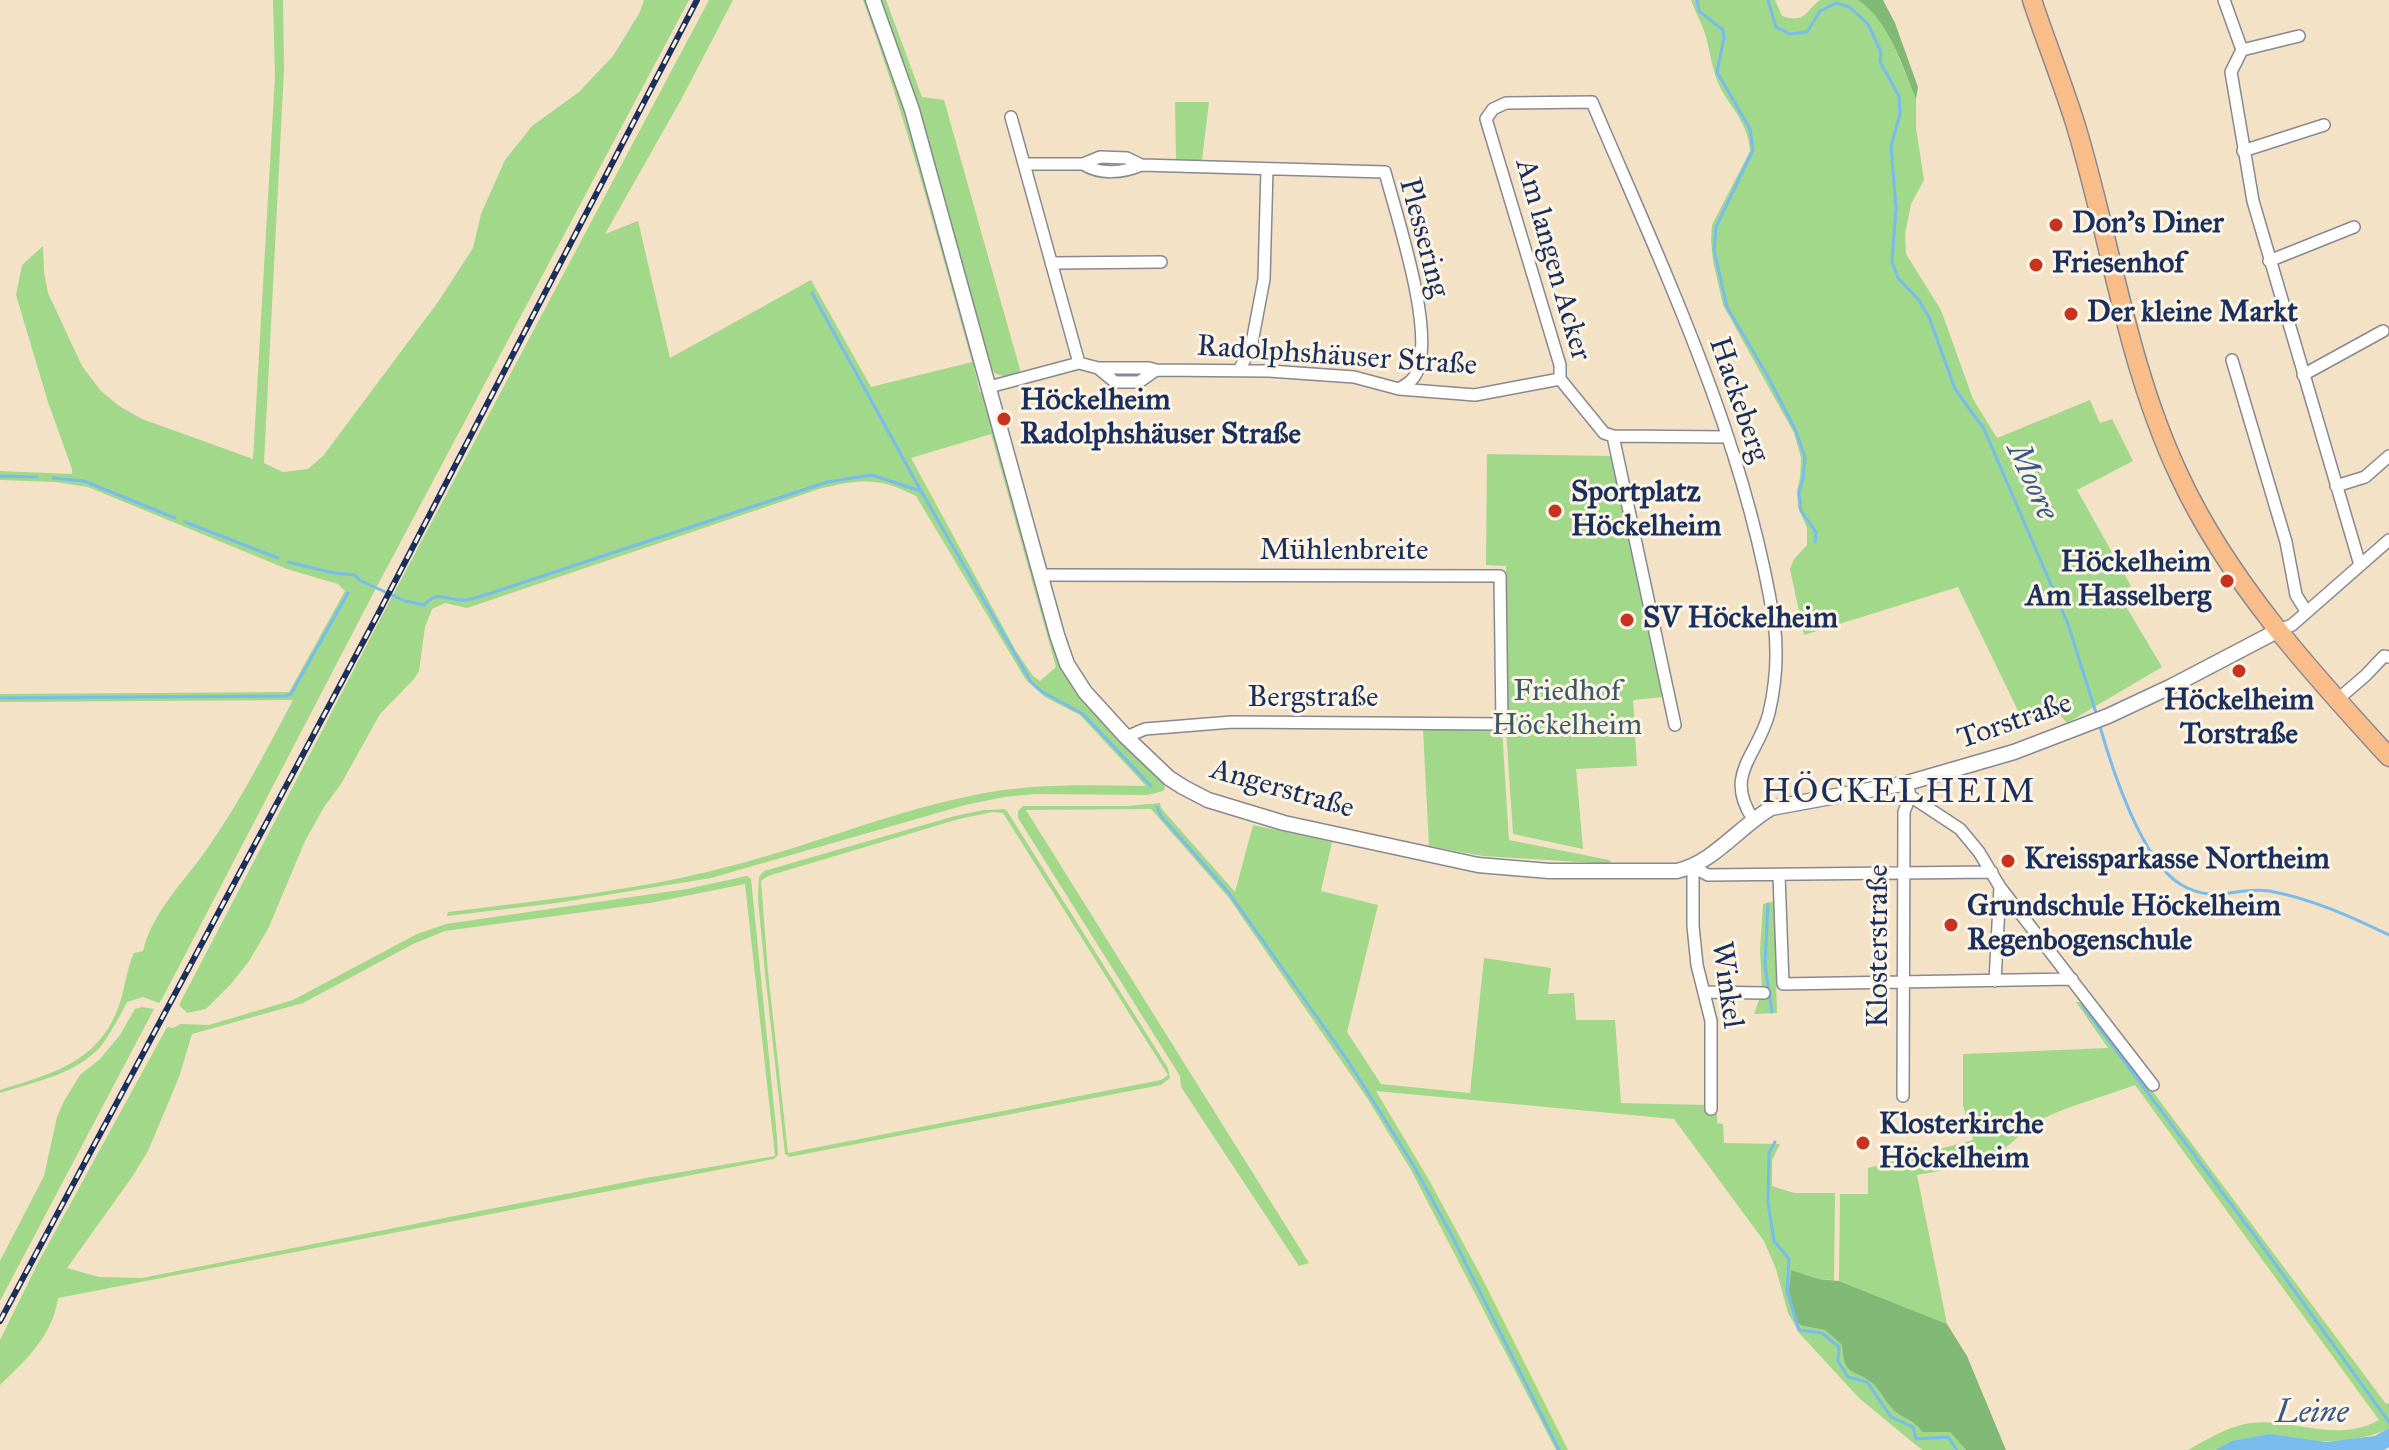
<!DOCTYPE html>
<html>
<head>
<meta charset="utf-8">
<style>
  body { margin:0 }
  canvas { display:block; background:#f4e2c6 }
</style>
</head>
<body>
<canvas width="2389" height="1450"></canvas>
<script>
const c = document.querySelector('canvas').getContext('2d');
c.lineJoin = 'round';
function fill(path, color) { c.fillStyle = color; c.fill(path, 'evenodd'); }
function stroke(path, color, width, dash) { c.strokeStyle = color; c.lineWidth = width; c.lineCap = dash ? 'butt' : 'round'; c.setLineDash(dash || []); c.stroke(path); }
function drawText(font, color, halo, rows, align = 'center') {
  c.font = font + ' "IM FELL Great Primer",serif'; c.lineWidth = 6; c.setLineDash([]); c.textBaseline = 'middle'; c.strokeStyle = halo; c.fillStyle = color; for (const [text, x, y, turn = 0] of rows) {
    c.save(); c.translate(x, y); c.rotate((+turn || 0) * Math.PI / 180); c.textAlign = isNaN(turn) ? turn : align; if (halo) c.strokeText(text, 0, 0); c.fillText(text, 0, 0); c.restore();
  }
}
const green = new Path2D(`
  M273,0H283L284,69L264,463L283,472L308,469L323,456L438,302L473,248L481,214L505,160L532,126L579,92L613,56L640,12L644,0H689L374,592L162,999L159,1003L143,997L127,1002C119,1017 111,1033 101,1046C77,1074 34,1082 0,1093V1090C50,1074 98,1063 118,1008C125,990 126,970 134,953L143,951C153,910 186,880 209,846C241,800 267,749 293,700L0,702V694L289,692L345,591L338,584L287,569L88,487L55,482L0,480V471L72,474V469L48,402L16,295L22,265L43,246L44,272L48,293L82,366L100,390L119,406L142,419L253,459L275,76Z
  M709,0H733L682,98L605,234L638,221L670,358L811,280L871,387L972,362C938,240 906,118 863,0H868L898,80L978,366L974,367L980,392H985L1054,641L1163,780L1165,788L1163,791L1148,795L1035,794L1004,797L965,805L711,878L557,903L447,916L448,912C537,901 632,891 719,869C803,849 886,813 970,796C1028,783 1087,785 1146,786L1080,715L1045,697L1026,680L916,496C880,477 860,479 822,488L467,608L445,603L432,609L425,627L419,671L414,679L380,714L341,784L324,807L305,841L268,929L249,961L231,984L206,1009L187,1013L179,1005L385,610ZM991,434L1056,667L1040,681L1033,676L1016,651L911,458Z
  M878,0H886L922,97L944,100L1021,373L1006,377L994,373L987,356Z
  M1691,0H1775L1782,16C1806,24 1805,11 1820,0H1858L1868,7L1879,19L1891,39L1916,99V128L1924,180L1911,204L1905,234L1906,254L1941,310L1973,399L1997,438L2090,400L2100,423L2112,419L2133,461L2077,490L2131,586L2118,593L2162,667L2067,723L2055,709L2023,721L1958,587L1804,635L1790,569L1794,559L1807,545V528L1798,507L1797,491L1800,478L1801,458L1794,433L1723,305L1713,261L1711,241L1712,225L1750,151C1749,126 1733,110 1721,89C1713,74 1711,57 1707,41C1704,27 1696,14 1691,0Z
  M1175,102H1209L1202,160H1176Z
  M1487,454L1611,456L1663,697L1633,700L1637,766L1576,769L1583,849L1513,834L1506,729V566L1486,565Z
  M1423,729H1502L1509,840L1609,860L1613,864L1483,856L1429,846Z
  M1160,803L1161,808L1235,892L1253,825L1332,842L1321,891L1378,905L1347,1032L1381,1084L1470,1093L1484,958L1551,968L1548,994L1574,993L1576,1020H1615L1621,1103L1707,1105V1113L1717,1114V1123L1723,1124L1724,1143L1780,1144L1772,1160V1186L1794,1193H1835L1834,1280L1818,1279L1803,1326L1825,1330L1842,1345C1843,1378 1859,1368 1876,1387C1883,1395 1888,1406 1897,1413C1907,1420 1915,1421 1922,1432H1950L1966,1450H1923L1917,1446L1859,1398L1800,1334L1788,1313L1776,1269L1764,1241L1674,1119L1376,1091L1429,1180L1481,1276L1568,1450H1556L1411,1170L1367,1098L1229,898L1151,809L1026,810L1309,1263L1299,1266L1181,1087L1180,1076L1018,818V811L1023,806H1127Z
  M1004,809L1007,811L1168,1068L1170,1078L1161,1085L789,1157L785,1154L765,973L758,899L759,877L764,871L955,816L984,810ZM993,812L1003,813L1168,1075L1161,1080L788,1153L768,972L761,881L768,876L959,819Z
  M747,876L751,879L777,1137L778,1155L774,1159L58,1298C53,1335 26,1360 0,1385V1340L39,1261L167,1027L173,1028L181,1024L209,1025L293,1000L417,934L446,924L687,889ZM745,884L775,1156L646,1178L142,1278L99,1277L67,1268L132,1177L148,1151L179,1077L192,1034L303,1003L413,944L445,931L650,903Z
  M1774,901L1777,1013L1754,1014L1762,991L1760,949L1763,904Z
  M2076,1002H2086L2386,1404L2389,1403V1428C2349,1450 2282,1437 2236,1441C2227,1442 2221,1449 2213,1450C2205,1450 2196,1450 2188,1450C2208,1439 2228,1426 2251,1423C2293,1418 2336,1444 2379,1420L2135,1085C2106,1096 2075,1104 2046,1117C2026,1126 2015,1143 1996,1154C1973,1168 1943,1170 1917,1175L1947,1324L1839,1281L1840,1194H1868V1168L1973,1140L1963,1105V1054L2108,1048Z
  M142,1007L154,1009L0,1301V1261L44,1176L57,1117L64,1101L80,1075L100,1059L120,1035L132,1014L135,1009Z`);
const forest = new Path2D(`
  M1858,0H1883L1895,23L1918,87L1916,99C1902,66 1889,20 1858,0Z
  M1791,1270L1818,1279L1839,1281L1947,1324L1967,1356L2006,1450H1966L1950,1432H1922C1915,1421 1907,1420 1897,1413C1888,1406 1883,1395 1876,1387C1858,1367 1843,1380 1842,1345L1825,1330L1803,1326L1797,1322L1789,1291Z`);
const water = new Path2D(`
  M2389,1428V1447L2384,1450H2215L2232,1441L2269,1434L2326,1442L2375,1436Z`);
const stream = new Path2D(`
  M1697,0L1699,11L1723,30L1724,38L1717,72L1750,129L1753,150L1716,227L1714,250L1727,307L1767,375L1796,431L1805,458L1803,479L1799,492L1801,511L1816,532L1815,542
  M1768,0L1776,27L1790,34L1807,32L1820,11L1836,3L1849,7L1868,24L1881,52L1880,62L1899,96L1900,114L1891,146L1896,208L1892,262L1898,278L1918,299L1929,317L1955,389L1984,429L2068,624L2097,716
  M812,293L921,491L1031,682L1041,691L1083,714L1151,786
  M0,476L37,477
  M53,478L84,481L175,518
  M185,522L278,558
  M288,562L334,573L355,575L359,580L405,601L424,605C438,589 447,601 465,600C470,600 475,598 479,597L827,482L872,475L921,491
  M0,698L286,696L291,694L348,593
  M2099,723C2111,766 2141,860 2180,884C2214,905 2237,886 2269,891C2310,898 2352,917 2389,935
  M1157,807L1161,816L1229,893L1348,1061L1412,1163L1451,1234L1559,1450
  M1768,904L1765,965L1772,1012
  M2083,1006L2260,1243L2389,1422
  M1775,1142L1769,1153L1768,1203L1774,1241L1789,1259L1787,1291L1799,1330L1822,1333L1839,1347L1838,1361L1848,1377L1867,1382L1891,1417L1913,1427L1916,1439L1948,1437L1957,1450`);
const minor = new Path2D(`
  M2224,0L2242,50L2231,72L2253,201L2360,565
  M2242,50L2299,36
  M1011,117L1079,363
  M2243,151L2324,125
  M1024,164H1083L1100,157L1127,158L1141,165L1385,172C1397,218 1435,330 1417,372C1413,381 1407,384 1399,389
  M1083,164C1100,175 1123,173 1141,165
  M2269,261L2354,227
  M1051,263L1161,262
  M2232,360L2286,542L2296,595L2306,611
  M1098,368H1149L1156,370
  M1239,370L1251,348L1264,279L1267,169
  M2303,375L2383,331
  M989,387L1079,363L1098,368L1115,382H1139L1156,370L1269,371L1354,377L1399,389L1475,395L1560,379
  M1613,436L1675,725
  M1728,437L1613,436L1604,433L1560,379V365L1486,119L1493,109L1506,103L1592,102C1664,271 1745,439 1774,622C1778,652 1776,683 1769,713C1758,756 1723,774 1753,819
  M2336,486L2365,477L2389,456
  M1040,575L1500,576L1502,724L1232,722L1145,729L1126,737
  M2279,630L2292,625L2389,540
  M2338,699L2365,676L2384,656L2389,657
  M1907,783L1910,796L1960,829L1979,852L2000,887L2153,1085
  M1779,875L1783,984L2072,979
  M1995,981L2000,887
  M1704,992L1764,993
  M1903,1096L1904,812L1910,796
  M1711,1109V1021L1697,965L1693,926V867L1708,875L1992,872`);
const tertiary = new Path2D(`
  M873,0L912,110L1057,635L1067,664L1085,692L1126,737L1169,778L1183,787L1208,800L1284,823L1478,865L1549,871H1677C1713,863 1739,827 1771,808L1907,783L2014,752L2108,716L2172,686L2279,630`);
const primary = new Path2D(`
  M2032,0C2046,42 2063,84 2076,126C2111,242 2127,365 2179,475C2228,581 2311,672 2389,757`);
const rail = new Path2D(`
  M0,1321L377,616L697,0`);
const markers = [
  [2056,225,8,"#c8321e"],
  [2036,265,8,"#c8321e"],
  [2071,314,8,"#c8321e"],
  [1004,419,8,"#c8321e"],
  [1555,511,8,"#c8321e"],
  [2227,581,8,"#c8321e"],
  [1627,620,8,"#c8321e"],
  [2239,671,8,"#c8321e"],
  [2008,861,8,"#c8321e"],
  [1951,925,8,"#c8321e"],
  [1863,1143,8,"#c8321e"]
];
const poiNames = [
  ["Don's Diner",2072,225],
  ["Friesenhof",2052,265],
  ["Der kleine Markt",2087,314],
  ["Höckelheim",1020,402],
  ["Radolphshäuser Straße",1020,436],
  ["Sportplatz",1571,494],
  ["Höckelheim",1571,528],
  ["Höckelheim",2211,564,"right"],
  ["Am Hasselberg",2211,598,"right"],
  ["SV Höckelheim",1643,620],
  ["Höckelheim",2239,702,"center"],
  ["Torstraße",2239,736,"center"],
  ["Kreissparkasse Northeim",2024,861],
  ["Grundschule Höckelheim",1967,908],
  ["Regenbogenschule",1967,942],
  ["Klosterkirche",1879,1126],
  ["Höckelheim",1879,1160]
];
const streetNames = [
  ["Plessering",1423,238,75],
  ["Am langen Acker",1552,260,74],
  ["Radolphshäuser Straße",1337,357,4],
  ["Hackeberg",1738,400,71],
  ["Mühlenbreite",1344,552],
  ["Bergstraße",1313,699],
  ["Torstraße",2015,722,-19],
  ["Angerstraße",1282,790,16],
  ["Klosterstraße",1880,946,-90],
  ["Winkel",1726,985,82]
];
const parkNames = [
  ["Friedhof",1567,693],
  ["Höckelheim",1567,727]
];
const waterNames = [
  ["Moore",2031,482,66],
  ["Leine",2312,1414]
];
const quarterNames = [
  ["HÖCKELHEIM",1899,794]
];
fill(green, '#a1d88a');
fill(forest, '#80b876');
fill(water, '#78bcee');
stroke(stream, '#78bcee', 3);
stroke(minor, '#888892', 14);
stroke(tertiary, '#888892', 17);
stroke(primary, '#888892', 21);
stroke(minor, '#fff', 11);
stroke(tertiary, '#fff', 14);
stroke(primary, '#f8bd89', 18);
stroke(rail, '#1b2f5e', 6);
stroke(rail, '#fcf5e5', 3, [9]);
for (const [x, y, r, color] of markers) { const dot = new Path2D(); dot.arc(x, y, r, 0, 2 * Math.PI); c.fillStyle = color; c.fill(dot); stroke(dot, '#fcf5e5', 3); }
drawText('bold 30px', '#1b2f5e', '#fcf5e5', poiNames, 'left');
drawText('30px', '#1b2f5e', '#fcf5e5', streetNames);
drawText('30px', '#3c5969', '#fcf5e5', parkNames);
drawText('italic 32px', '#375989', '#fcf5e5', waterNames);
c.letterSpacing = '2px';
drawText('34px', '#1b2f5e', '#fcf5e5', quarterNames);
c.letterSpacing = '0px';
</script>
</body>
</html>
